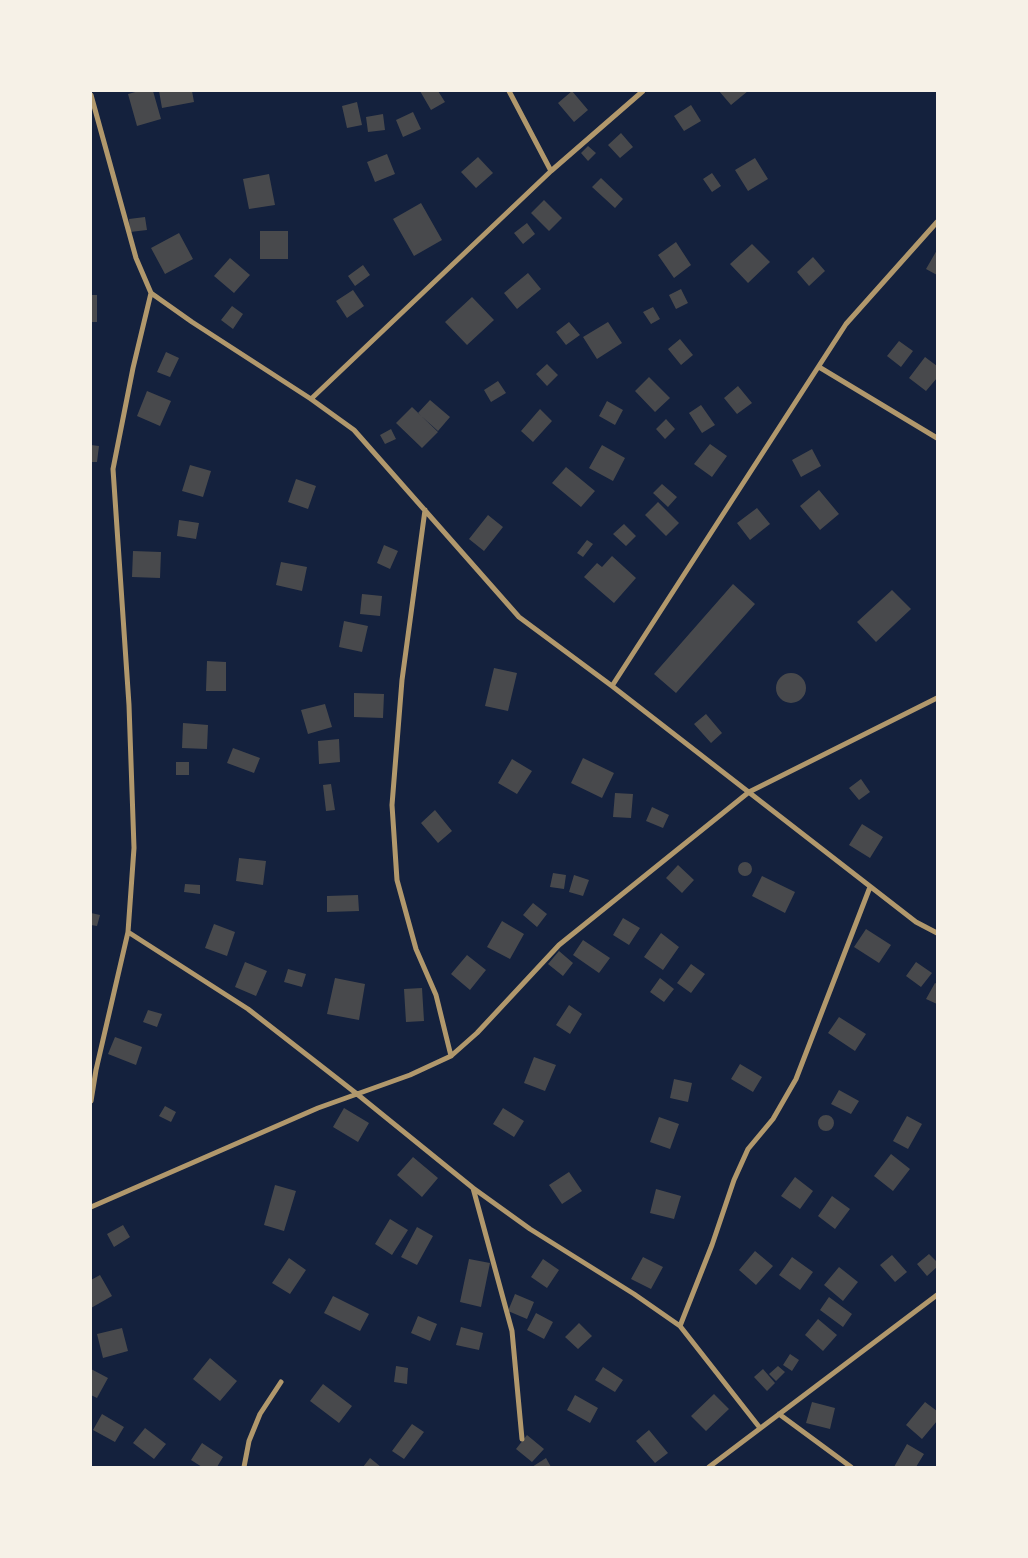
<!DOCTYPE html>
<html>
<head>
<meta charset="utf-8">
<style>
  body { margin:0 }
  #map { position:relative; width:1028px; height:1558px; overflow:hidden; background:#14213d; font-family:"Source Sans 3",sans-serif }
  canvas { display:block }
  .frame { position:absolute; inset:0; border:92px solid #f6f1e7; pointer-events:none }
</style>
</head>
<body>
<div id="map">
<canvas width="1028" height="1558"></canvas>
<div class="frame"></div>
</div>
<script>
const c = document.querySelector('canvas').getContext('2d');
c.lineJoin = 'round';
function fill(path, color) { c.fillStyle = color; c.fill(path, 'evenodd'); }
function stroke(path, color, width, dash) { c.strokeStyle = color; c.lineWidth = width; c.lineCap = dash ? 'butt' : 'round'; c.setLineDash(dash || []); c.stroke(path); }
const building = new Path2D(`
  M139,91H153L161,119L137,126L128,94Z
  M159,91H192L194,102L162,108Z
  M420,91H438L445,102L431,110Z
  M572,91L588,110L574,122L558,103Z
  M719,91H748L731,105Z
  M357,102L362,125L347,128L342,106Z
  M691,105L701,121L684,131L674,116Z
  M413,112L421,129L403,137L396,120Z
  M383,114L385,130L368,132L366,117Z
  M621,133L633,147L620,158L608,145Z
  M588,146L596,153L588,161L581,153Z
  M387,154L395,174L375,182L367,162Z
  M478,157L493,173L476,188L461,172Z
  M755,158L768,179L748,191L735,170Z
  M712,173L721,186L712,192L703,179Z
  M269,174L275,205L249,209L243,179Z
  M601,178L623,199L615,208L592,187Z
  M544,200L562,218L549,231L531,213Z
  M421,203L442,240L414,256L393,219Z
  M145,217L147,230L130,232L129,219Z
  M527,223L535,234L523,244L514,233Z
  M260,231H288V259H260Z
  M179,233L193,259L165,274L151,248Z
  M676,242L691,265L674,278L658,255Z
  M752,244L770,262L748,283L730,264Z
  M937,250V275L926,269Z
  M813,257L825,271L809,286L797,272Z
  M230,258L250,275L234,293L214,276Z
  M363,265L370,275L355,286L348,276Z
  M528,273L541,289L517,309L504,293Z
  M681,289L688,303L676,309L669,295Z
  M353,290L364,306L347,318L336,301Z
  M91,295H97V322H91Z
  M472,297L494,320L467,345L445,322Z
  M232,306L243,314L233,329L221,320Z
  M653,307L660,319L651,324L643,312Z
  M569,322L580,335L566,345L556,332Z
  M608,322L622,343L597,359L583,337Z
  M680,339L693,355L681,365L668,349Z
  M899,341L913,351L901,367L887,356Z
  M166,352L179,358L170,377L157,372Z
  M925,357L937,366V378L926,391L909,378Z
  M547,364L558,375L547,386L536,374Z
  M649,377L670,398L655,412L635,391Z
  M498,381L506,393L491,402L484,390Z
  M738,386L752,403L737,414L724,398Z
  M147,391L171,401L160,426L137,416Z
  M430,400L450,417L438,431L418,413Z
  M607,401L623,410L615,425L599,416Z
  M701,405L715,425L702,433L689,413Z
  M412,407L438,432L422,448L396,423Z
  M540,409L552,421L533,442L521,431Z
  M666,419L675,429L665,439L656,429Z
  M391,429L396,439L385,444L380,435Z
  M710,444L727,456L712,477L694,464Z
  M91,445L99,446L97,462H91Z
  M602,445L625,458L613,481L589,468Z
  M812,449L821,466L801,477L792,460Z
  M190,465L211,471L203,497L182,491Z
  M566,467L595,491L581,507L552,483Z
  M296,479L316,486L308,509L288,502Z
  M662,484L677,497L668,507L653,493Z
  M819,490L839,514L820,530L800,506Z
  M658,502L679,523L666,536L645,515Z
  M757,508L770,524L750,540L737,523Z
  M488,515L503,527L484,551L469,539Z
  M179,520L199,523L196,539L177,536Z
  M624,524L636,536L626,546L613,534Z
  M587,540L593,544L583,557L577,553Z
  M384,545L398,551L390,569L377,563Z
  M133,551L161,552L160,578L132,577Z
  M612,556L636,578L614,603L584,577L597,563L602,567Z
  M281,562L307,567L302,591L276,585Z
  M733,584L755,604L676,693L654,674Z
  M892,590L911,609L876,642L857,622Z
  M362,594L382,596L380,616L360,614Z
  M344,621L368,626L362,652L339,647Z
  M207,661L226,662V691H206Z
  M494,668L517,673L508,711L485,706Z
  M776 688a15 15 0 1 1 30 0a15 15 0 1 1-30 0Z
  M354,693L384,694L383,718L354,717Z
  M325,704L332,727L308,734L301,710Z
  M706,714L722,733L711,743L694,724Z
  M183,723L208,725L207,749L182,748Z
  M339,739L340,762L319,764L318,741Z
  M233,748L260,758L254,773L227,763Z
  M583,758L614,773L602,798L571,783Z
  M512,759L532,771L517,794L498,783Z
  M176,762H189V775H176Z
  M861,779L870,792L859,800L849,788Z
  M331,784L335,810L326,811L323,785Z
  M615,793L633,794L631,818L613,817Z
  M652,807L669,815L663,828L646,821Z
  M435,810L452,831L438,843L421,823Z
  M862,824L883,837L870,858L849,845Z
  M239,858L266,861L263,885L236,881Z
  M738 869a7 7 0 1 1 14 0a7 7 0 1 1-14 0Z
  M678,865L694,880L682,893L666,878Z
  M553,873L566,875L564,889L550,887Z
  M574,875L589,880L583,896L569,892Z
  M762,876L795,892L785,913L752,896Z
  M185,884L200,885V894L184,892Z
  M358,895L359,911L327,912V896Z
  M533,903L547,914L537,927L523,915Z
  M91,913L100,915L97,926L91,925Z
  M623,918L640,928L629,945L613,935Z
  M502,921L524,934L510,959L487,947Z
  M214,924L235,932L227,956L205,948Z
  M866,929L891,945L879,963L854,947Z
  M661,933L679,947L663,970L644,957Z
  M583,940L610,958L599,973L573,955Z
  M559,951L573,963L563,976L548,964Z
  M467,955L486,970L470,990L451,974Z
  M245,962L267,971L256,996L235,987Z
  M916,962L932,973L921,987L906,976Z
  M691,964L705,974L691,993L677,983Z
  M288,969L306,974L302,987L284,982Z
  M335,978L365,984L359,1020L327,1014Z
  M660,978L674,989L664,1002L650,992Z
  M935,983L937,984V1004L926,999Z
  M422,988L424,1021L406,1022L404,989Z
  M569,1005L582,1014L570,1034L556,1025Z
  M148,1010L162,1014L157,1027L143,1022Z
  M839,1017L866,1034L855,1051L828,1033Z
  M115,1037L142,1047L136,1065L108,1054Z
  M534,1057L556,1065L545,1091L524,1083Z
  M740,1064L762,1077L753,1092L731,1079Z
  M674,1079L692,1083L688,1102L670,1098Z
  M839,1090L859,1101L851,1114L831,1104Z
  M165,1106L176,1112L171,1122L159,1116Z
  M344,1108L369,1123L358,1142L333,1127Z
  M503,1108L524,1121L514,1137L493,1124Z
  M818 1123a8 8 0 1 1 16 0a8 8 0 1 1-16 0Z
  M907,1116L922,1124L908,1149L893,1141Z
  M659,1117L679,1124L670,1149L650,1142Z
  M891,1154L910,1169L893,1191L874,1176Z
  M413,1157L438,1178L422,1197L397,1175Z
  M569,1172L582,1191L562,1204L549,1185Z
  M795,1177L813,1191L800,1209L781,1196Z
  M275,1185L296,1191L284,1231L264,1225Z
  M656,1189L681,1196L674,1219L650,1213Z
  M832,1196L850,1209L835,1229L818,1216Z
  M390,1219L408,1230L392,1255L375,1244Z
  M123,1225L130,1237L114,1247L107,1234Z
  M417,1227L433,1236L417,1265L401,1257Z
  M755,1251L773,1266L756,1285L739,1270Z
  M929,1254L937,1262V1267L927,1276L917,1264Z
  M892,1255L907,1272L895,1282L880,1265Z
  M643,1257L663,1267L651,1289L631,1279Z
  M792,1257L813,1272L800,1290L779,1275Z
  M289,1258L306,1270L290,1294L272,1283Z
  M469,1259L490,1263L481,1307L460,1302Z
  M543,1259L559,1270L547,1288L531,1277Z
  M839,1267L858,1282L843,1301L824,1285Z
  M100,1275L112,1296L91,1308V1280Z
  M515,1294L534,1302L527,1319L508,1311Z
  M333,1296L369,1314L360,1331L324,1313Z
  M829,1297L852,1314L843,1327L820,1310Z
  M536,1313L553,1322L544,1339L527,1330Z
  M418,1316L437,1324L430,1341L411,1333Z
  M818,1319L837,1335L823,1351L805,1335Z
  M579,1323L592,1336L578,1349L565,1337Z
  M461,1327L483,1333L479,1350L456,1345Z
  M122,1328L128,1351L103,1358L97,1334Z
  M790,1354L799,1360L792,1371L783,1365Z
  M210,1358L237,1381L220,1401L193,1379Z
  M396,1366L408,1368L407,1384L394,1382Z
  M778,1366L785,1372L776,1381L769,1374Z
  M603,1367L623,1380L615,1392L595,1380Z
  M91,1369L108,1378L97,1398L91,1395Z
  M763,1369L775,1383L767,1391L754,1377Z
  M323,1384L352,1406L339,1423L310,1401Z
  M714,1394L729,1409L706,1431L691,1416Z
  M575,1395L598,1408L590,1423L567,1410Z
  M812,1402L835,1408L830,1429L806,1423Z
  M925,1402L937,1411V1421L922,1439L906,1425Z
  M102,1414L124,1427L115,1442L93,1430Z
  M412,1424L424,1432L404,1459L392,1451Z
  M145,1428L166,1444L154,1459L133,1443Z
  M649,1430L668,1453L655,1463L636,1441Z
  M527,1435L544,1449L532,1462L516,1449Z
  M202,1443L223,1457L217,1467H202L191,1460Z
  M907,1444L924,1454L916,1467H894Z
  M370,1458L381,1467H363Z
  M546,1458L551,1467H532Z`);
const minor = new Path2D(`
  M509,91L551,171
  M91,95L136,258L151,293L192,322L311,399L354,430L519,617L612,686L916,922L937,933
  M819,367L937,438
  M311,399L551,171L643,91
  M425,510L402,680L392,805L397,880L416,949L436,995L451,1056
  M612,686L846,324L937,222
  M128,932L248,1009L357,1094L473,1188L530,1229L634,1294L680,1326L760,1428
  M91,1101L96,1070L128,932L134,848L129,705L113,469L133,368L151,293
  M473,1188L512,1331L522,1439
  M91,1207L318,1108L410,1075L451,1056L477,1033L559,945L749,792L937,698
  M680,1326L712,1245L734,1180L748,1149L773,1119L796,1079L870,887
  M779,1414L851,1467
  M244,1467L249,1441L260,1414L281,1382
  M709,1467L937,1295`);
fill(building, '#48494c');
stroke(minor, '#b1986c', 5);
</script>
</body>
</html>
